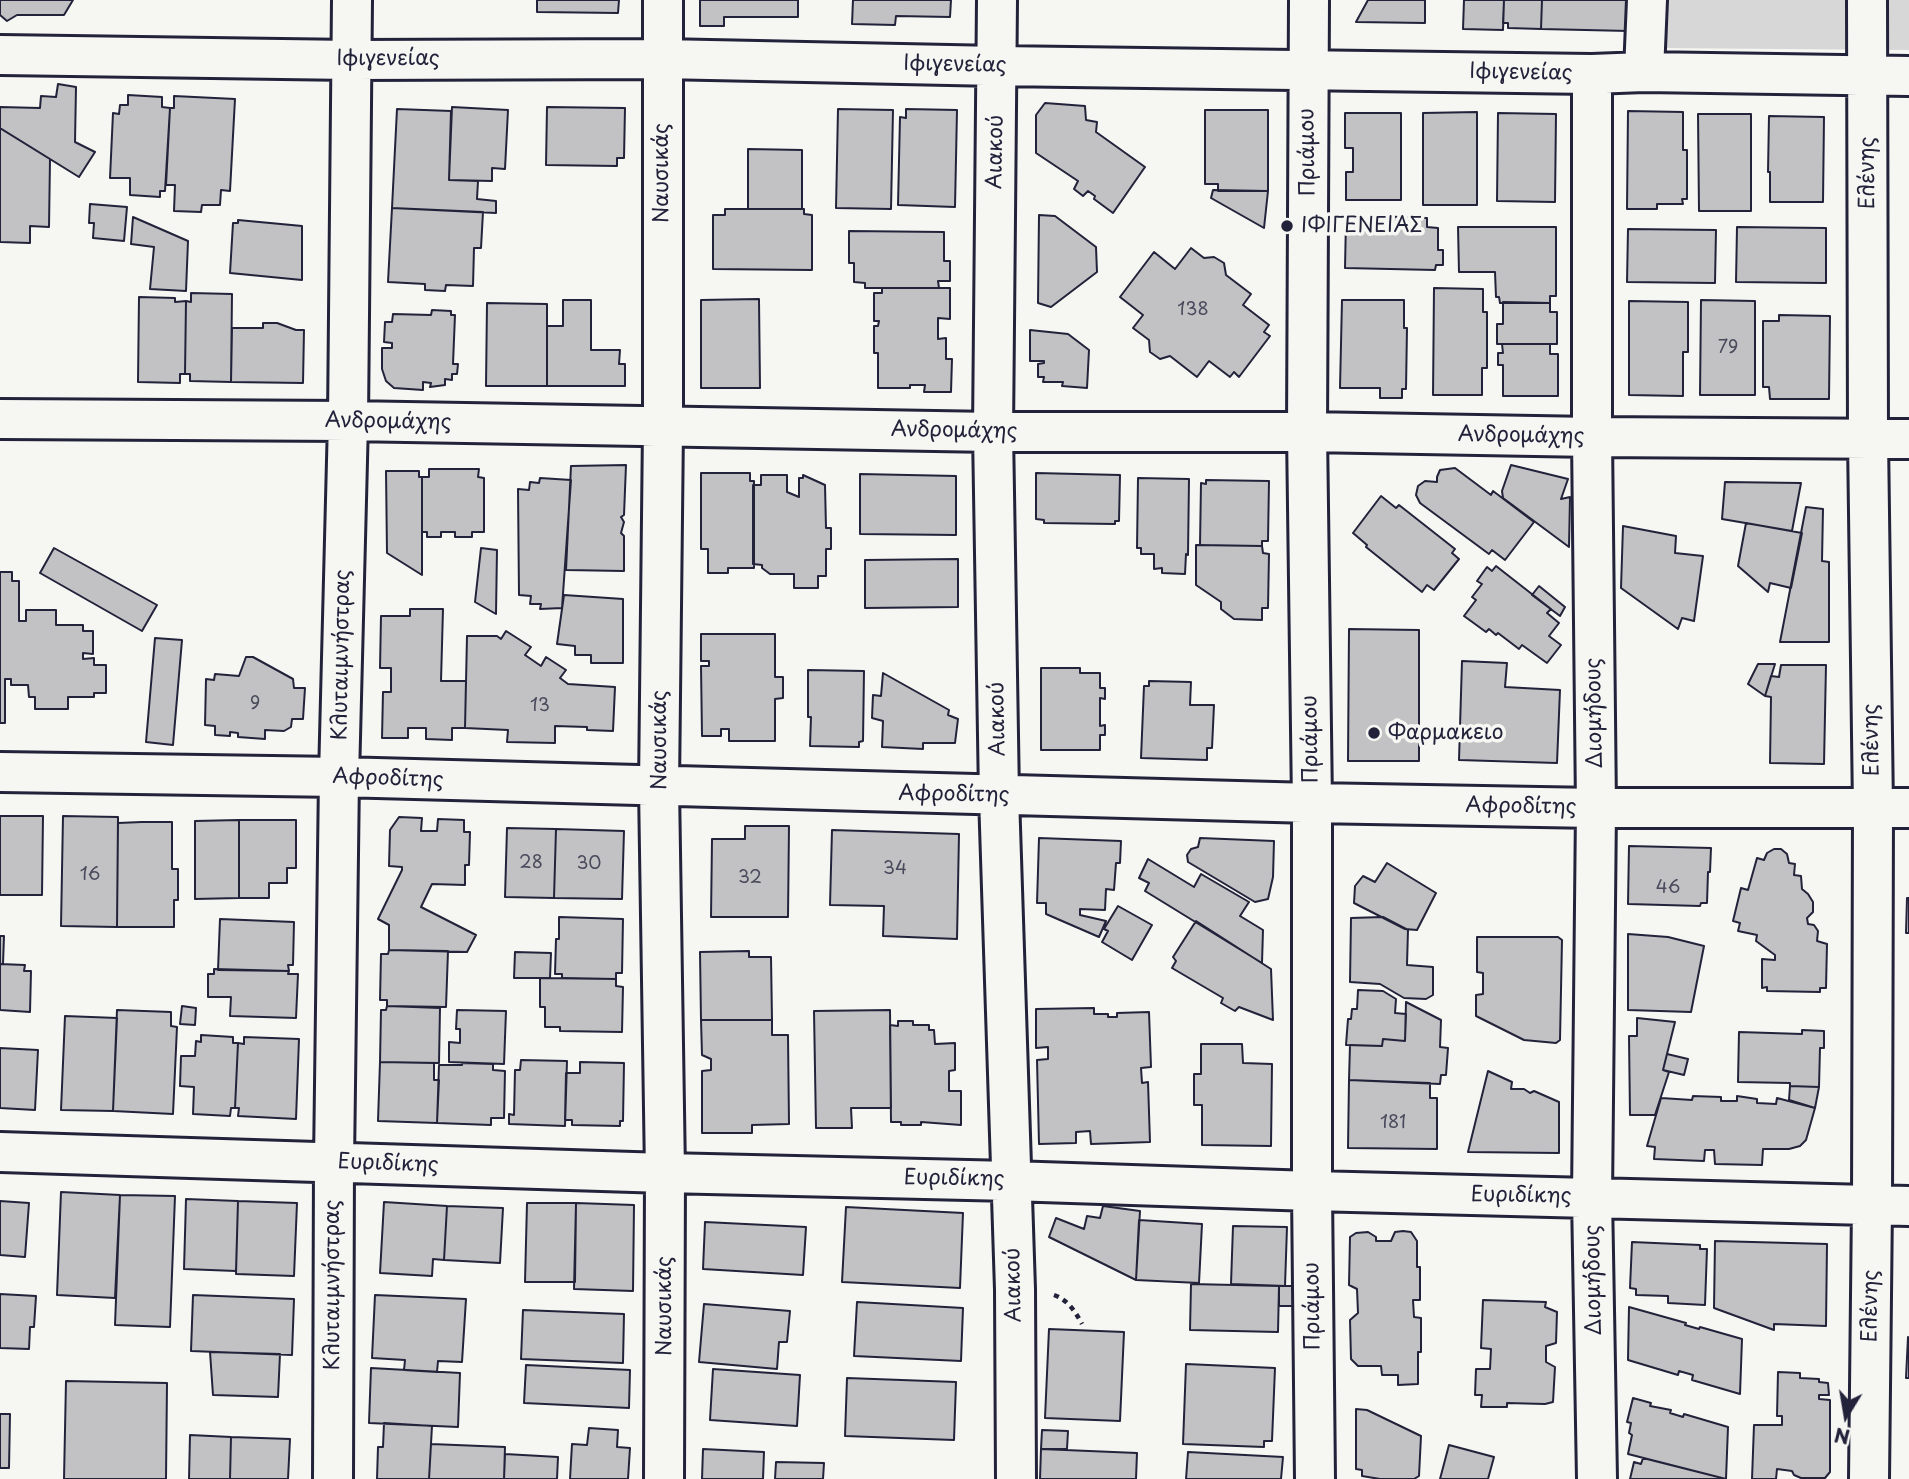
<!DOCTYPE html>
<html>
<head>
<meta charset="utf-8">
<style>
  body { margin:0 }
  #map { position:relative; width:1909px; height:1479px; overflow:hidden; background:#f6f6f2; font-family:"Playpen Sans",sans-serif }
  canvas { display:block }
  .north { position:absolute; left:1811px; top:1381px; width:70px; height:70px; -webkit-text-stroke:5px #f6f6f2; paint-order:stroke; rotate:191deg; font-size:19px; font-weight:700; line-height:28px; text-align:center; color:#22223b }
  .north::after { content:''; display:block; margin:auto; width:24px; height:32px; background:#22223b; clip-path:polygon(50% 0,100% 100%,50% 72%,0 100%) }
</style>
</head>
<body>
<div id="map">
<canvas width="1909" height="1479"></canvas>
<div class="north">N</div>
</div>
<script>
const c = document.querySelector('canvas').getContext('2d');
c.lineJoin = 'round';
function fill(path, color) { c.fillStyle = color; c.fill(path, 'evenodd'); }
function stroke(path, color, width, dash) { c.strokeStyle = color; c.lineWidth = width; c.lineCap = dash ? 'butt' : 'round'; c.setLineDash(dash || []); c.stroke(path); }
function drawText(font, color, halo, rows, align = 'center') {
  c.font = font + ' "Playpen Sans",sans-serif'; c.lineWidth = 7; c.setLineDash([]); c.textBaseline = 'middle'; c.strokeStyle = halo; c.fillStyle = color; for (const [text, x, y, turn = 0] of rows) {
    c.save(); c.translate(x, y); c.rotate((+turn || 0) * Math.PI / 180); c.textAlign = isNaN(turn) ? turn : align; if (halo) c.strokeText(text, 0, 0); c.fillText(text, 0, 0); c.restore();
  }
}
const green = new Path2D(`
  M1656,0H1909V50L1655,48Z`);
const building = new Path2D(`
  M0,0H73L64,15H17L7,21L0,15Z
  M537,0H619L618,13L537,12Z
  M700,0H798V17H724V26H700Z
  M853,0H951L950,17L896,16L895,25L852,24Z
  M1368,0H1425V23L1356,22Z
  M1464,0H1504L1503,30L1463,29Z
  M1504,0H1542L1541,29L1508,28V23H1503Z
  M1542,0H1630L1629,31L1541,29Z
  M58,84L76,87L75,142L95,152L79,177L0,128V107L40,108L41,96L56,97Z
  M128,95L162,97V107L170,108L165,191H160V197L130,195V178H110L113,113L119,114L120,105H128Z
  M174,96L235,99L230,191L221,190L220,205H202L201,212L174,211L175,185H166L170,108H174Z
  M1045,103L1085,106L1086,120L1097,122L1096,132L1145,167L1113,213L1094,199L1095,196L1088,191L1083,196L1074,189L1078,181L1036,153V115Z
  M452,107L508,110L505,169L492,168V181L449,180Z
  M547,107L625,108L624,158H617V166L546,165Z
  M397,109L451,111L449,180L478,181L477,199L496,201V213L392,208Z
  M838,109L893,110L891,209L836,208Z
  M906,109L957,110L955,207L898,205L900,117L906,118Z
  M1205,110H1268V191H1218V184H1205Z
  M1628,111L1683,112V150H1687V199H1682L1683,204H1657V209H1627Z
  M1477,112V205H1423V113Z
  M1345,113H1401V200H1346V172H1353V148H1345Z
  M1498,113L1556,114L1555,202L1497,201Z
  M1698,114H1751V211H1699Z
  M1769,116L1824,117L1823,202H1770V172H1768Z
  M0,128L50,159L49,227L30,226V243L0,242Z
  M748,149L802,150V209H748Z
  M1213,190L1268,191L1264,228L1211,198Z
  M90,204L127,207L124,241L93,238L94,223H89Z
  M392,208L483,212L481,248H474L473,286L446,285L445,291L425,290V284L388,282Z
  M725,209H804V214L812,215V270L713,269V215H725Z
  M1039,215L1055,216L1096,247L1097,272L1051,307L1038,303Z
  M1374,216L1427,218V227L1438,228V250H1443V265H1436L1435,270L1345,268L1346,219L1373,220Z
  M133,217L188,241L186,291L150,289L154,247L131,244Z
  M238,220L302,226V280L230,273L233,223H238Z
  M1458,227H1556V296H1550V303H1500L1499,297H1496L1495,272H1459Z
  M1737,227L1826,228V283L1736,282Z
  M1628,229L1716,230L1715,283L1627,282Z
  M849,231L944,232V261H950V281H938L939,288H865V283L854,282V263H849Z
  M1191,248L1204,258L1214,257L1224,263L1226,275L1251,294L1243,305L1269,325L1264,332L1270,336L1239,377L1234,372L1230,377L1209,361L1197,377L1170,356L1160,359L1150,352L1149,340L1133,328L1143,315L1120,297L1154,252L1175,269Z
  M882,288H950V319L938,318V339L946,338V359H952L951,392H924L925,385H910V388H878V353H874V326H878L879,321H874V293H882Z
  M1434,288L1483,289V312H1487V368H1482V395H1433Z
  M191,293L232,294L231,382L190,381V374H185L186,301L191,302Z
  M139,297L175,298V302L186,301L185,374H180V383L138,382Z
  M759,299L760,388H701V300Z
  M563,300H591V350H620L619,364H625V386H547V326H563Z
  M1342,300H1404V328H1407L1406,389H1402V398H1380V388H1340Z
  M1701,300L1755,301V395H1700Z
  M1629,301L1688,302V352H1683V396L1629,395Z
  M1503,302L1550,303V312H1557V344H1497V324H1503Z
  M487,303L547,304V386H486Z
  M432,310L451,311V315H455L453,364H458L457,374H452V380L445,379V385L430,387L431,383L423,382V390L394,388L386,381L382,369V348H392V343L384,342L385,322H392L393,314L431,315Z
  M1779,315L1830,316L1829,399H1770L1769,387H1763V321H1779Z
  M263,323H277L296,330H304L303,383L231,382L232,328H263Z
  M1030,330L1068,334L1089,350L1087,388L1062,386L1063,382H1043L1044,377H1038V364L1044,363V361H1030Z
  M1502,344H1550V354H1558V396H1503V365H1498V353H1503Z
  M626,465L624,515L621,517L624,522L621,533L624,536V571L566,570L571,466Z
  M1511,465L1568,479L1561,499L1570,497L1569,547L1503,498L1502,491Z
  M1455,468L1491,495L1493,491L1534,522L1505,560L1492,550L1489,554L1420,503L1416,495L1418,486L1425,481L1437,482V477L1440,470Z
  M429,469H479L478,477L484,478V532H472V537H455V532H441V537H427V532H422V477H429Z
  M386,471H419V477H422V575L387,553Z
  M701,473H750V481H754V568H728V573H708V549H701Z
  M1036,473L1120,475L1119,521H1115V524L1044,523V520L1036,519Z
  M860,474L956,476V535L860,534Z
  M761,475H787V492L799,497V478H803V475L825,485L826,528H831V549H826V576H818V588H794V574H770L762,568V565L753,564V485H761Z
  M540,478L571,480L562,608L540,609L541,604H530L531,596L519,595L518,489L529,490L530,482L539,483Z
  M1138,478L1189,479L1188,555L1186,554L1185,574L1162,573V568L1154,569V554H1141V548H1137Z
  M1206,480L1269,481L1268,541H1262V546L1200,545L1201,483L1206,484Z
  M1725,482L1801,483L1792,531L1722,519Z
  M1381,496L1396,508L1399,505L1455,549L1452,553L1459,559L1434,590L1427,585L1422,592L1366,547L1367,545L1353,533Z
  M1806,507L1823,509L1822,561L1829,562V642H1780Z
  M1746,523L1802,533L1791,588L1770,583L1768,592L1738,566Z
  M1623,526L1676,536L1675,553L1703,556L1694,621L1682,618L1678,629L1621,588Z
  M1196,545L1262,546L1263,553L1269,554L1268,608H1262V620L1234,619L1221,609V602L1196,585Z
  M54,548L157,605L142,631L40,573Z
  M481,548L497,550L496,614L475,602Z
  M958,559V607L865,608V560Z
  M1496,566L1551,609L1547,613L1559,623L1549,636L1561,645L1547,663L1522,645L1519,649L1498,633L1496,635L1489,629L1486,632L1464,616L1476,600L1472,597L1482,584L1477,581L1487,567L1492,571Z
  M0,572H12V581H19V621H26V610H56V625H83V631H93V654L83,653V659L94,658V665H106V693H94V697H68V709H35V697H29L28,685H11V679H5V723H0Z
  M1539,586L1565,607L1560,616L1532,595Z
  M564,595L623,599V663H591V655H575V646L557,644Z
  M410,609H443L441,681H466L465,728H452V740L426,739V728H408V738H382L383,692H391V668H380L381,616H410Z
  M1349,629L1419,630V761H1348Z
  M506,631L531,647L525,655L541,666L546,657L566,670L560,678L568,684L615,687L613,731L587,730V727L555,726V743L507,742L508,730L465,728L467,636H497L501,639Z
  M701,634H775V677H783V698L775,699V741H729V729H721V736H702L701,666H709V661H701Z
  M155,638L182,640L173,745L146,742Z
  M246,657H253L293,679L294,688H305L303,719H292L291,727L284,731L265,730V739L238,737V733L230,732V736L215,735V726L205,725L206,679L214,680L215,674L239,676Z
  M1462,661L1507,663L1505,687L1560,690L1557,763L1459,760Z
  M1758,664H1775L1765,696L1748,684Z
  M1781,665H1826L1824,764L1770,763L1771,697L1765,696L1771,676L1779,677Z
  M1041,668H1080V673H1100V688H1105V699L1100,698V726L1105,725V735H1100V750H1041Z
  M808,670L864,671L863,741L859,742V747L810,746L811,717H808Z
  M883,673L949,710L948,715L958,719L955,743H923V749L882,747L883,721L872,718L873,695L881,696Z
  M1149,681L1191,682L1190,705H1214L1212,748H1207V760L1141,758L1144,686H1149Z
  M0,816H43L42,895H0Z
  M63,816L118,817L117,927L61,926Z
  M399,817L422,818L421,831H437L438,819L464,820V832H470L469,865H465V885L432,884L421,907L476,935L467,952L389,950V925L378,919L402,870V867L389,866L390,830Z
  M239,820H296V868H287V883H269V898H239Z
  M239,820V898L195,899V821Z
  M142,822H172V869H178V900H174V927H117L118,823Z
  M745,826H789L788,917H711L712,839H745Z
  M507,828L556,829L554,898L505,897Z
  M556,829L624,831L622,899L554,898Z
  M832,830L959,834L957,939L883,936L884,906L830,905Z
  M1039,838L1121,841L1120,863H1116L1114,890L1106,889L1105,910L1080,909V915L1106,921L1099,937L1046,914V903H1037Z
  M1200,838L1274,841L1273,877L1268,899L1255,902L1188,862L1187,855L1191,849L1198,847Z
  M1629,846L1711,848L1710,872H1708L1707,903H1701L1700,906L1628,904Z
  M1774,849H1781L1787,854L1789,863L1795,864L1794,875L1801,876L1802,889L1808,894L1813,902V912L1807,918L1808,924L1814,925L1818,931L1817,941L1827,944L1826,988H1820V992L1767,991V987L1762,988V959L1775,960V955L1756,941L1757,935L1738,931L1740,923L1733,921L1741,888L1748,890L1757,858L1764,860L1767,853Z
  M1148,859L1194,887L1201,874L1249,902L1240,916L1263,930L1262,963L1145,891L1149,883L1139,878Z
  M1387,863L1436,893L1417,930L1405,929L1354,903L1355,886L1363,876L1375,882Z
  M1907,898H1909V933H1906Z
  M1118,906L1152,925L1132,960L1102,942L1108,931L1104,929Z
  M559,917L623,919L622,973H616V979L562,978V974H555L556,939H559Z
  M1383,917L1408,930L1407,965L1433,967V995L1426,999L1404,998L1380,984L1350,982L1351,918Z
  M220,919L294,922L293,965H288L289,971L218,970Z
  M1196,921L1271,969L1273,1020L1239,1007L1235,1011L1221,1003L1223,998L1172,968L1176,961L1173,957Z
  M1628,934L1668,937L1704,946L1691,1012L1628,1010Z
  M0,936H4L3,964H0Z
  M1477,937H1558L1562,940L1560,1040L1556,1043L1524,1040L1476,1016V995L1483,994V973L1477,972Z
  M389,950L448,951L446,1007L387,1006V1000H380L381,954H388Z
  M749,951V957H771L772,1020H701L700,952Z
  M515,952L551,953L550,978H514Z
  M0,964L25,965L24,971H31L30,1012L0,1010Z
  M214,969L289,971L288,974H298L296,1018L230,1016L231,997H208V974H214Z
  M540,978L616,979V986L623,987L622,1032L560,1031V1027H545V1007H540Z
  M1358,990L1383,991L1396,999L1395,1013L1406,1014L1405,1041L1383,1039L1382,1046L1346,1045L1348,1019H1351L1352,1009H1357Z
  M1406,1002L1441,1020L1440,1047L1448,1048L1446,1075H1441L1440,1084L1349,1080L1350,1045L1382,1046L1383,1039L1405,1041Z
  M182,1006L196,1008L195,1025L180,1024Z
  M387,1006L440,1008L439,1063L380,1062L381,1010H386Z
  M1094,1008V1014H1108V1017H1117V1013L1149,1012L1151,1067L1141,1068L1142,1083L1148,1082L1150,1142L1091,1144L1090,1131L1076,1132V1143L1039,1144L1037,1060L1048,1059V1047L1036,1048V1009Z
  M117,1010L171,1012V1026L177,1027L173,1114L113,1111Z
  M457,1010L506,1011L504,1064L449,1062V1042L460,1043V1029H456Z
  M890,1010L891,1108H851L852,1128H816L814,1011Z
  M65,1016L117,1018L113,1111L61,1110Z
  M1637,1018L1675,1022L1663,1070L1669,1072L1655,1115H1630L1629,1036H1637Z
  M701,1020H772V1035H788L789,1124L752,1125V1133H702V1071L711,1070V1059L702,1055Z
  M898,1021H913V1025H929V1030H934L935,1044L955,1043V1070L949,1071V1091H961V1125L921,1122V1125H901V1122H891L890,1025L898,1026Z
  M1802,1030L1824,1031V1048H1820L1819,1087L1790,1086V1083L1738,1082L1739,1032L1802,1034Z
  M201,1035L233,1037V1043H238L235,1108H231L230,1116L193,1114L194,1087L180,1086L181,1056H195L196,1041L201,1042Z
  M244,1037L299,1039L296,1119L238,1116L239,1108H235L238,1043L244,1044Z
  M1201,1044H1242L1243,1063L1272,1064L1271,1146L1202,1145V1105H1194V1074H1201Z
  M0,1048L38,1050L35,1110L0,1108Z
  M1667,1054L1688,1059L1684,1075L1663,1070Z
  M521,1060L567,1061L565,1126L509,1124V1114L514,1115L515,1070H520Z
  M380,1062L434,1063V1080H439L437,1123L378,1121Z
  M580,1062L624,1063L623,1121H620V1126L572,1125V1120H565L566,1073H580Z
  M462,1063L493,1064V1070L505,1071L504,1118H491V1125L437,1123L439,1065H462Z
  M1488,1071L1512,1082L1511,1089H1524L1530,1093L1534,1091L1559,1102V1153L1468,1152Z
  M1349,1080L1430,1083V1098H1437V1149L1348,1148Z
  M1790,1086L1819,1087L1815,1108L1789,1100Z
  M1693,1096L1721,1097V1101H1737V1096L1757,1099V1103L1776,1104L1777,1098L1815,1108L1806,1140L1800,1146L1789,1149H1763L1762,1165L1715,1164L1714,1150H1705L1704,1161L1654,1159L1655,1147L1647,1146L1661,1098L1692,1100Z
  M61,1192L120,1195L115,1298L57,1295Z
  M120,1195L175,1196L170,1327L115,1325Z
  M186,1199L238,1201L236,1271L184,1269Z
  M0,1201L29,1203L25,1257L0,1255Z
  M238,1201L297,1203L294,1276L236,1274Z
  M384,1202L447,1206L444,1260L433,1259L432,1276L380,1273Z
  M527,1203H576L575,1282H525Z
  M576,1203L634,1205L633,1291L574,1289Z
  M447,1206L503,1208L500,1263L444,1260Z
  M1103,1206L1140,1211L1136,1280L1049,1237L1056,1218L1084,1229L1087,1216L1100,1218Z
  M846,1207L963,1213L960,1288L842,1282Z
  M1139,1220L1202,1224L1199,1283L1136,1280Z
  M705,1222L806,1227L803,1275L703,1269Z
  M1233,1226L1287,1227L1285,1286L1231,1284Z
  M1403,1231L1411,1232L1417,1241V1267H1420V1300H1413L1414,1317L1421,1318V1352H1418V1384L1398,1385V1375H1382L1381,1366H1358L1351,1359L1350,1320L1358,1313L1357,1289L1349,1285L1350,1237L1356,1233L1368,1232L1376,1237V1241H1391L1395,1232Z
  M1715,1241L1827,1244L1826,1326L1774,1324V1330L1714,1308Z
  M1632,1242L1700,1245V1249H1707L1705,1305L1668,1303V1296L1636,1295V1289L1630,1288Z
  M1191,1284L1279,1286L1278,1332L1190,1330Z
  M1279,1286H1298L1297,1306H1279Z
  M0,1294L36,1296L34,1327H30L29,1349L0,1348Z
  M193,1295L294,1299L292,1355L191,1351Z
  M375,1295L466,1299L462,1362L438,1361L437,1372L404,1370L405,1360L372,1358Z
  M1483,1300L1546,1302L1545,1307L1557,1312L1556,1343L1546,1346V1362L1555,1367L1553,1402L1545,1404L1507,1403V1407H1481L1482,1395H1475L1476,1369H1490L1491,1349L1481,1348Z
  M857,1302L963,1308L961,1361L854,1356Z
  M704,1304L790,1311L787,1342H779L777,1369L699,1362Z
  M1629,1307L1686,1323L1685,1325L1699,1329L1700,1327L1742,1339L1740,1394L1692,1380L1693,1375L1679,1371L1678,1375L1628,1360Z
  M523,1310L624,1314L623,1363L521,1359Z
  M1049,1329L1124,1332L1120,1421L1045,1418Z
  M1908,1337L1909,1338V1378H1906Z
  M210,1352L280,1354L278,1397L213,1395Z
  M1186,1364L1275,1368L1272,1441H1264V1447L1183,1444Z
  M526,1365L630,1370L629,1408L524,1403Z
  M371,1368L460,1373L458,1427L369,1423Z
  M713,1369L800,1375L797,1426L710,1420Z
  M1778,1372L1800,1373V1378L1819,1379V1382L1828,1383L1829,1395H1819V1399L1830,1400V1472L1825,1478H1801L1794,1475L1792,1471L1777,1469L1776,1479H1752L1754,1425H1782V1416H1777Z
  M847,1378L956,1382L954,1440L845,1436Z
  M66,1381L167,1383L166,1479H64Z
  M1633,1398L1651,1403L1650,1406L1671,1410L1670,1413L1683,1417L1684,1414L1728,1427L1726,1479L1628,1454L1632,1435L1629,1433L1631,1423L1627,1422Z
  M1356,1409L1367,1410L1421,1436L1419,1476L1414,1479H1380L1362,1476V1470L1356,1469Z
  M0,1414H10L9,1468H0Z
  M384,1423L432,1426L429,1479H377L378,1447H383Z
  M589,1428L618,1430L617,1447L630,1448L628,1479H570L572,1444L587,1445Z
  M1042,1430L1068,1431L1067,1449H1041Z
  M190,1435L231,1437L230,1479H189Z
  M231,1437L290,1439L288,1479H230Z
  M431,1444L505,1447L504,1479H429Z
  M1449,1445L1494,1457L1488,1479H1440Z
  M703,1449L764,1452L763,1479H702Z
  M1041,1449L1137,1453L1136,1479H1040Z
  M1188,1452L1283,1457L1281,1479H1186Z
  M505,1454L558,1457L557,1479H504Z
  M1643,1458L1726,1479H1630L1634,1462L1641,1464Z
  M776,1462L824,1463L823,1479H775Z`);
const path = new Path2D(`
  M1054,1295C1068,1300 1075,1311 1082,1324`);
const minor = new Path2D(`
  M663,0V427L659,787L665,1173L664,1479
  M997,0L993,432L999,796L1015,1289L1016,1479
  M1309,0L1307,432L1312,803V1191L1315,1479
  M1867,0L1868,439L1873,808L1872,1204L1869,1479
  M0,55L352,60L662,59L997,66L1592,74L1644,72L1909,76
  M1644,72L1647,0
  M1592,74V437L1596,808L1592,1197L1597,1479
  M0,419L348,421L993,432H1307L1592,437L1909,439
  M0,772L339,777L1312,803L1596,808H1909
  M0,1152L665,1173L1011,1181L1312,1191L1909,1206
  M333,1479L334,1162L339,777L348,421L352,0`);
const markers = [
  [1287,226,7,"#22223b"],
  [1374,733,7,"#22223b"]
];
const numberNames = [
  ["138",1193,310],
  ["79",1728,348],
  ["9",255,704],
  ["13",540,706],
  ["28",531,863],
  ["30",589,864],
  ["34",895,869],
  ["16",90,875],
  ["32",750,878],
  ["46",1668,888],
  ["181",1393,1123]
];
const streetNames = [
  ["Ιφιγενείας",388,59],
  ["Ιφιγενείας",955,65,1],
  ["Ιφιγενείας",1521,73,1],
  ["Αιακού",996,152,-89],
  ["Πριάμου",1308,152,-91],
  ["Ναυσικάς",662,173,-90],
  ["Ελένης",1868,173,-90],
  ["Ανδρομάχης",388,422,1],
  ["Ανδρομάχης",954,431,1],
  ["Ανδρομάχης",1521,436,1],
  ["Κλυταιμνήστρας",342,655,-89],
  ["Διομήδους",1595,713,-91],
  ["Αιακού",998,719,-91],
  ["Πριάμου",1311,739,-91],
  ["Ναυσικάς",660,740,-90],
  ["Ελένης",1872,740,-91],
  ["Αφροδίτης",388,779,2],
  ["Αφροδίτης",954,795,1],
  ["Αφροδίτης",1521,807,1],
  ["Ευριδίκης",388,1164,2],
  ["Ευριδίκης",954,1179,1],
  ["Ευριδίκης",1521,1196,1],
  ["Διομήδους",1594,1280,-91],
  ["Κλυταιμνήστρας",333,1285,-90],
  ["Αιακού",1014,1285,-91],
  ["Ναυσικάς",665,1306,-90],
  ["Πριάμου",1313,1306,-91],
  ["Ελένης",1871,1306,-89]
];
const poiNames = [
  ["ΙΦΙΓΕΝΕΙΑΣ",1301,226],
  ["Φαρμακειο",1388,733]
];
fill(green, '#d7d7d7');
fill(building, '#c2c2c4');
stroke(building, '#22223b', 2);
stroke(minor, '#22223b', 44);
stroke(path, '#22223b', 4.5, [5, 5]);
stroke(minor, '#f6f6f2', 38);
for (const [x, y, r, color] of markers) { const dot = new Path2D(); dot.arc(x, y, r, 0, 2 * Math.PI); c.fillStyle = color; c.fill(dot); stroke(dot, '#f6f6f2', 2.5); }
drawText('18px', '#4a4a5d', null, numberNames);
drawText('21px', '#22223b', '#f6f6f2', streetNames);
drawText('21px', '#22223b', '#f6f6f2', poiNames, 'left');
</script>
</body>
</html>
